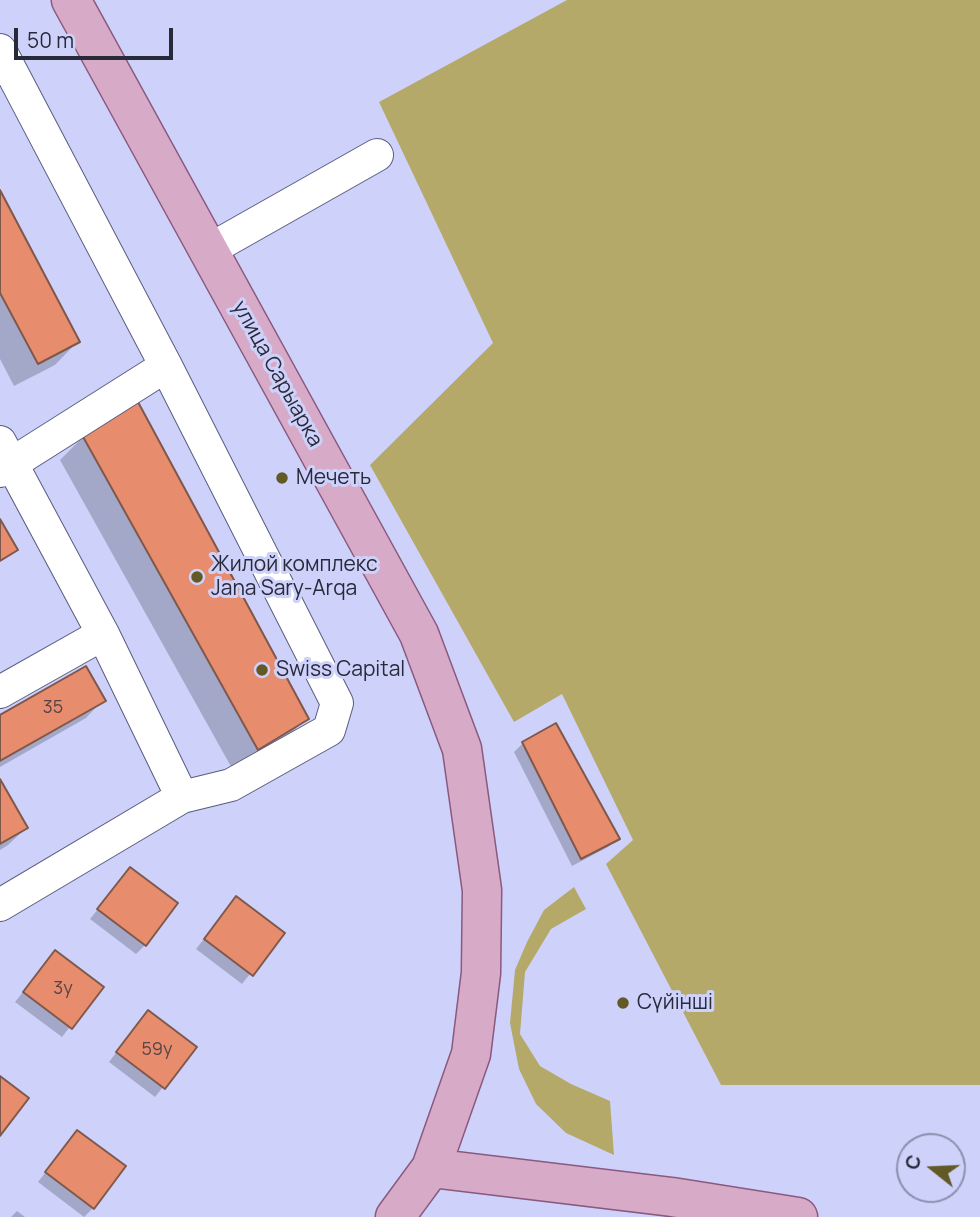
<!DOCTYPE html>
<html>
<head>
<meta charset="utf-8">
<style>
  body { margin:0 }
  #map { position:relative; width:980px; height:1217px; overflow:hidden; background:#ced2fb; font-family:Manrope,sans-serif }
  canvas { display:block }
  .north { position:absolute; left:896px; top:1133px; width:70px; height:70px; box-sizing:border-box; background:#ced2fb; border:2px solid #8c8fad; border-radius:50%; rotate:288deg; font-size:19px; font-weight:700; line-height:28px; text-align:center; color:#292a39 }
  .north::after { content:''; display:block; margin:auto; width:24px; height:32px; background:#625926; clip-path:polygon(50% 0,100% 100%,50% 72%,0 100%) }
  .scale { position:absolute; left:14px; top:28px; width:159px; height:32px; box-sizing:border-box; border:4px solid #292a39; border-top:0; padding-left:9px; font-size:21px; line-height:24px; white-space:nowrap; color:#292a39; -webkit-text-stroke:5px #ced2fb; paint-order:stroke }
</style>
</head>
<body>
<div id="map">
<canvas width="980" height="1217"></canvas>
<div class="north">С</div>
<div class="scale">50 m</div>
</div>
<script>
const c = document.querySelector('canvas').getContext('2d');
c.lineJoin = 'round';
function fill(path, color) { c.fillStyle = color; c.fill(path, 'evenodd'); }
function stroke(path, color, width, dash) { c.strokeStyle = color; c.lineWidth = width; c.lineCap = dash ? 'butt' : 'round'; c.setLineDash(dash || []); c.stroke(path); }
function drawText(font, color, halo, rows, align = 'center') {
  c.font = font + ' Manrope,sans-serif'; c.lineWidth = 6; c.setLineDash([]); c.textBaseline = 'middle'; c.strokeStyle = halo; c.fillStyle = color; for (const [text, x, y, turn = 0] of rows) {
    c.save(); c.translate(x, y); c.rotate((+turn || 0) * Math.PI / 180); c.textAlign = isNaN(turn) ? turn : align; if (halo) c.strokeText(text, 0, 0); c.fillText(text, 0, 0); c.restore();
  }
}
const green = new Path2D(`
  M567,0H980V1085H721L606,864L633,840L562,694L514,722L370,465L493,343L379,102Z
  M574,887L586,909L551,929L525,972L520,1034L540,1066L571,1084L610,1101L614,1155L566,1133L536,1104L519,1069L510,1023L515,970L527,942L544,910Z`);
const shadow = new Path2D(`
  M0,194L78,341L55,365L14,386L0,359Z
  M83,437L306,718L283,742L234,772L60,460Z
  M103,700L86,718L0,767V717Z
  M523,743L617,839L608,847L572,866L514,752Z
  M0,783L26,828L8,845L0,850Z
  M130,869L145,945L136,954L90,919Z
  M236,899L282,934L242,984L196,949Z
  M55,952L101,987L62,1037L15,1002Z
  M140,1021L195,1047L155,1097L109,1062Z
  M77,1132L93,1208L84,1217L38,1182Z
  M17,1211L25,1217H11Z`);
const building = new Path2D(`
  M0,190L80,342L38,364L0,293Z
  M138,402L309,719L258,750L82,435Z
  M0,519L18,550L0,561Z
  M86,666L106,701L0,761V715Z
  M556,723L620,839L581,859L522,742Z
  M0,779L28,828L0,844Z
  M130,867L178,903L146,946L97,909Z
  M236,896L285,933L253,976L204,939Z
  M55,950L104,987L72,1029L23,992Z
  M148,1010L197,1047L165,1089L116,1052Z
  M0,1076L29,1098L0,1136Z
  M77,1130L126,1166L94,1209L45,1172Z`);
const minor = new Path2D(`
  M0,50L166,366L337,703L329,730L231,785L182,797
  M209,250L377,155
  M0,442L103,634L182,797L0,905
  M0,471L166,366
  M0,692L103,634`);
const major = new Path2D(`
  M71,0L419,634L462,749L482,890L481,973L471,1054L431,1168L395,1217
  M431,1168L672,1197L798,1217`);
const markers = [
  [282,478,7,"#625926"],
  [197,577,7,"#625926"],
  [262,670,7,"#625926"],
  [623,1003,7,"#625926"]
];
const numberNames = [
  ["35",53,708],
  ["3у",63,989],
  ["59у",157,1050]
];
const streetNames = [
  ["улица Сарыарка",277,374,61]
];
const poiNames = [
  ["Мечеть",296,478],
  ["Жилой комплекс",211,565],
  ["Jana Sary-Arqa",211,589],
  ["Swiss Capital",276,670],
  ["Сүйінші",637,1003]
];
fill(green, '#b4a969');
fill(shadow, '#0003');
fill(building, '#e78d6e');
stroke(building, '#7f584b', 2);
stroke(minor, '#595c7f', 34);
stroke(major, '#89597f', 41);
stroke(minor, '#fff', 32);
stroke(major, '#d7abc8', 38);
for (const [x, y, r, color] of markers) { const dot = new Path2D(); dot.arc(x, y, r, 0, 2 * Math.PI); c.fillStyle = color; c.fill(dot); stroke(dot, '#ced2fb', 2.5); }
drawText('18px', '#584346', null, numberNames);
drawText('21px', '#292a39', '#ced2fb', streetNames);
drawText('21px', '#292a39', '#ced2fb', poiNames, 'left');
</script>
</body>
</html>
